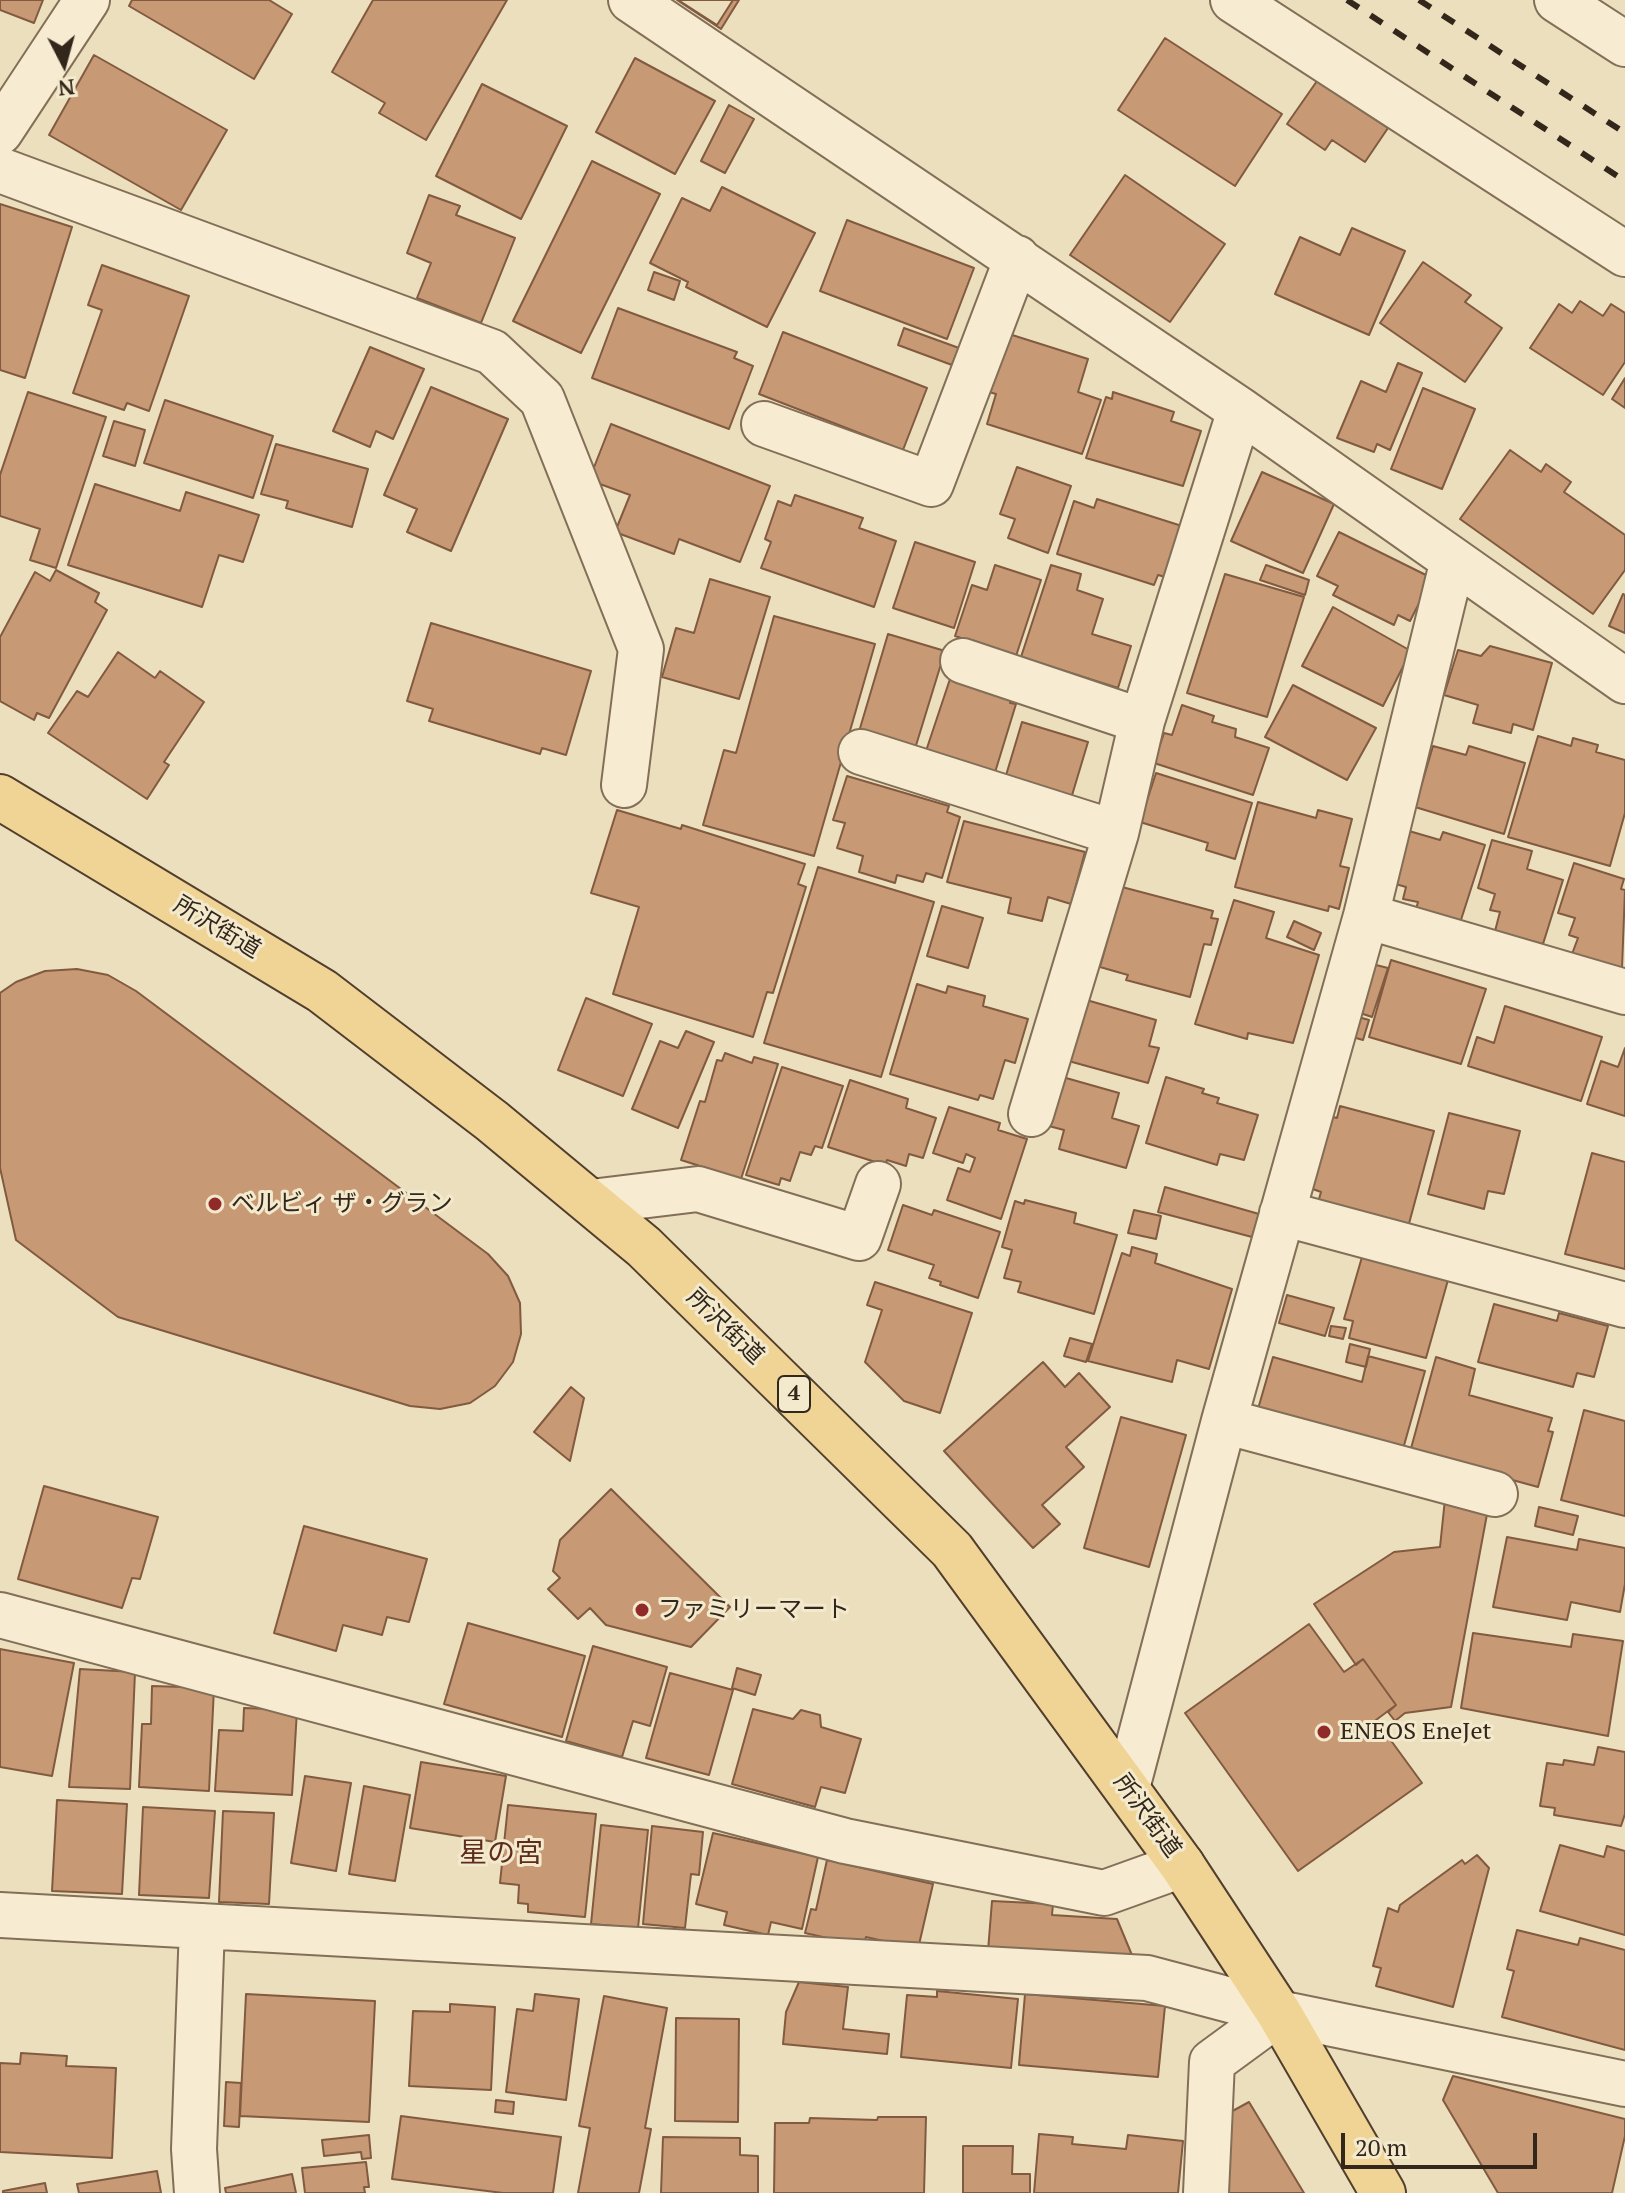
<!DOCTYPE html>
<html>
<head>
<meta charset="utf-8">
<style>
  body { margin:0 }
  #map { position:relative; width:1625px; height:2193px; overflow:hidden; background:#ebdfbe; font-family:"PT Serif",serif }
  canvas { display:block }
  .north { position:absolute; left:24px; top:24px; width:80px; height:80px; -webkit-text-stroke:6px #f3e9cd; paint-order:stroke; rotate:174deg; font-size:22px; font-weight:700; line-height:32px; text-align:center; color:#33271c }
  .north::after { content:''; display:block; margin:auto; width:28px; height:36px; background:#33271c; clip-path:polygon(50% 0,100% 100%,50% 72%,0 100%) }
  .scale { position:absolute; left:1341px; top:2133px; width:196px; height:36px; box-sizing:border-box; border:4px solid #33271c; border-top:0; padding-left:10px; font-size:24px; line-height:28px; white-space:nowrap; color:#33271c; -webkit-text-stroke:6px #f3e9cd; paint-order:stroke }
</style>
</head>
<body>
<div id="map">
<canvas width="1625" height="2193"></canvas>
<div class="north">N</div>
<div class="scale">20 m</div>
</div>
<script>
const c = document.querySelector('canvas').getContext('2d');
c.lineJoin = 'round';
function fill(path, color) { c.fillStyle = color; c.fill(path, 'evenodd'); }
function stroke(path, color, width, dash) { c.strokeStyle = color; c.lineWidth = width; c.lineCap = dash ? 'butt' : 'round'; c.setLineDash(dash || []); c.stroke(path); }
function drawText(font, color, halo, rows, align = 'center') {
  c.font = font + ' "PT Serif","Noto Sans JP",serif'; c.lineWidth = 6; c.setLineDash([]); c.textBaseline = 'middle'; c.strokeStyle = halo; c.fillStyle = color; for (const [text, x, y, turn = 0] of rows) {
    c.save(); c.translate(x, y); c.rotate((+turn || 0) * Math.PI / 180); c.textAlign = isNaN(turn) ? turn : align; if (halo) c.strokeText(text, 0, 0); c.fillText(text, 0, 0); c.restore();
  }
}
const building = new Path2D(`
  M0,0H43L34,23L0,10Z
  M132,0H269L292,14L254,79L129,6Z
  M373,0H507L426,140L379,113L385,103L332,72Z
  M677,0H739L721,29Z
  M678,0H733L717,25Z
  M1165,38L1282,114L1235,186L1118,110Z
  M94,55L227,130L181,210L49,135Z
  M635,58L715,101L675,174L596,132Z
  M1317,81L1388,128L1365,162L1332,140L1325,150L1287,124Z
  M482,84L567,126L521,219L436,176Z
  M729,105L754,119L725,173L701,161Z
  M592,161L660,194L581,353L513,321Z
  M1125,175L1225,244L1170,322L1070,255Z
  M722,187L815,233L767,327L686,287L688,282L650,263L682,198L710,211Z
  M429,195L460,206L456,215L515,238L481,323L417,298L431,263L407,253Z
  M0,204L72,227L25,378L0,370Z
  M847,220L974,268L947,339L820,291Z
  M1352,228L1405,251L1369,335L1275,294L1300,237L1340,255Z
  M1423,262L1471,295L1465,302L1502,328L1465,382L1380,323Z
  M102,265L189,296L149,411L127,403L124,410L73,393L102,310L88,305Z
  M654,272L680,281L674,300L648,290Z
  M1580,301L1603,316L1611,304L1625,313V362L1603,395L1530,348L1559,304L1572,313Z
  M618,308L737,352L734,358L753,366L729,429L592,378Z
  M904,328L959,348L952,365L898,345Z
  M783,332L927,388L903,450L759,394Z
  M1009,334L1088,359L1078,392L1101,400L1082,454L987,424L996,394L989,392Z
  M370,347L424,369L393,439L376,431L370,447L333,431Z
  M1398,363L1422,373L1390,450L1377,444L1374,452L1337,438L1361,381L1386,392Z
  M1625,378V408L1612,399Z
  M431,387L508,419L451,551L407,532L417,509L384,495Z
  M1423,388L1475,409L1442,489L1391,469Z
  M28,392L106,417L56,568L30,560L40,529L0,516V475Z
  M1113,392L1174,412L1171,421L1201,431L1183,486L1086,458L1106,397L1112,399Z
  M165,400L273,436L253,498L144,463Z
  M114,421L145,430L135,466L103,456Z
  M611,424L770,486L740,562L679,539L674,554L615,532L630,495L589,480Z
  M276,444L368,469L352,527L286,508L288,501L261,494Z
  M1510,450L1541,472L1546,464L1571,482L1564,492L1625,535V570L1593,614L1460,519Z
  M1017,467L1071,486L1048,553L1008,538L1015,519L1000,514Z
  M1262,472L1334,504L1303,573L1231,541Z
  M95,484L180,511L186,492L259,515L243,562L219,555L202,607L68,565Z
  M795,495L863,518L859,528L896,541L874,607L761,568L771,542L765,539L778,501L791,506Z
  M1097,499L1185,527L1169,578L1158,575L1154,585L1057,554L1074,501L1094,508Z
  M1339,532L1432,578L1410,621L1398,615L1394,625L1333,595L1338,586L1317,576Z
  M915,542L975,562L954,628L893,608Z
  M995,565L1041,580L1016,656L955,636L972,585L987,590Z
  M1051,565L1081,574L1077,590L1103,599L1092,634L1131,646L1118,688L1021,657Z
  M1266,565L1309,580L1305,595L1260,580Z
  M56,570L99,593L95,602L107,610L49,718L37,713L34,720L0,701V637L35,572L50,581Z
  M1225,574L1304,597L1267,717L1187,693Z
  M710,579L770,597L739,699L662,677L676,628L694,633Z
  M1623,594L1625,595V633L1609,626Z
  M1333,607L1411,651L1383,706L1302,666Z
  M774,616L875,644L814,856L703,825L724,750L736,753Z
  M431,623L591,671L566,755L542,748L540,754L429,721L433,709L407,701Z
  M888,634L945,651L914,752L858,735Z
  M1490,646L1552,663L1533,730L1513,724L1511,733L1473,723L1478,705L1444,695L1458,650L1481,656Z
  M118,652L155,678L160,671L204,702L164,762L169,765L147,799L48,733L77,691L88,697Z
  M951,676L1013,695L1010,703L1016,704L993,779L924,757Z
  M1293,685L1376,728L1347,780L1265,737Z
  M1182,705L1214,716L1212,722L1236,729L1235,737L1269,748L1253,795L1154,763L1164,733L1172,735Z
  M1022,722L1088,742L1070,802L1004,782Z
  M1538,736L1571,746L1573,738L1598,745L1596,752L1625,760V813L1610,866L1508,837Z
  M1433,746L1466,755L1469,746L1525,763L1504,834L1415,807Z
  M1156,773L1252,803L1235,859L1206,850L1208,843L1140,822Z
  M847,776L949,806L947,812L960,817L942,878L926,873L923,882L897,875L895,883L859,872L863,856L837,848L845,823L833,820Z
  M1258,802L1316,818L1318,810L1352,819L1340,866L1349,868L1339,909L1329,906L1328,911L1235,887Z
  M617,810L681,829L682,825L805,864L798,884L806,887L773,993L767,992L753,1037L613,994L639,907L591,893Z
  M964,821L1085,852L1071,904L1048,897L1042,921L1008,913L1011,898L947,882Z
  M1409,831L1440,840L1443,832L1485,845L1460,923L1416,909L1418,902L1403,899L1406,887L1392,883Z
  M1492,840L1532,851L1527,869L1563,880L1543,944L1495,931L1500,912L1490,910L1495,894L1478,888Z
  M1574,863L1624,879L1621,889L1625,890L1622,969L1572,954L1578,938L1569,935L1575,918L1558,913Z
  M818,867L934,902L881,1077L764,1043Z
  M1122,887L1213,911L1211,918L1218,919L1211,945L1204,944L1190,997L1126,980L1128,975L1100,967Z
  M1234,900L1274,912L1266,938L1319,955L1293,1043L1248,1033L1247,1039L1195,1024Z
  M942,906L983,918L968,968L927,956Z
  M1294,921L1321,933L1314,950L1287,937Z
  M1391,960L1486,989L1461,1064L1369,1037Z
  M1368,963L1388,968L1372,1017L1354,1011Z
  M77,969L108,975L136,991L488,1254L508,1276L520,1303L521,1334L513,1362L495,1386L470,1403L440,1409L410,1406L118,1317L16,1240L0,1168V993L16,982L45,971Z
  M917,984L946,993L948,986L985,996L983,1006L1028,1019L1015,1063L1005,1060L993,1099L980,1095L978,1100L890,1074Z
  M586,998L652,1024L623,1096L558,1070Z
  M1083,999L1156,1020L1149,1046L1159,1048L1148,1083L1065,1060Z
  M1505,1006L1602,1037L1581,1101L1468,1066L1477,1037L1494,1043Z
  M1355,1016L1369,1020L1363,1040L1349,1036Z
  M686,1031L714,1042L678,1128L632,1109L660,1041L678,1048Z
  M1625,1048V1116L1587,1104L1601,1061L1618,1067Z
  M725,1053L752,1063L754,1057L778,1064L741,1179L681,1160L700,1101L705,1102L717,1060L722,1061Z
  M782,1067L843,1086L822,1148L815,1146L811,1155L800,1152L790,1181L781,1178L779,1185L746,1175Z
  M1059,1076L1119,1093L1112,1118L1139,1126L1126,1168L1059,1149L1064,1130L1045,1125Z
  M1166,1077L1204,1089L1202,1093L1219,1098L1217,1103L1258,1115L1244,1160L1220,1154L1217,1165L1146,1143Z
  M850,1080L908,1099L906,1108L936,1118L923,1158L909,1154L906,1166L887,1160L885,1165L828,1147Z
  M1340,1106L1434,1131L1407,1231L1317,1206L1321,1192L1310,1188L1329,1116L1337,1118Z
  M949,1107L1000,1123L998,1130L1027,1139L1001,1219L947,1200L958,1168L970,1172L975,1158L966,1154L963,1163L933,1153Z
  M1449,1113L1520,1131L1504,1194L1488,1191L1484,1209L1428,1194Z
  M1592,1153L1625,1162V1269L1565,1254Z
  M1165,1187L1259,1214L1252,1237L1158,1212Z
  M1025,1200L1076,1213L1074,1223L1117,1235L1094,1314L1018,1292L1021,1282L1004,1278L1012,1250L1002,1247L1015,1201L1024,1204Z
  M903,1205L932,1215L934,1210L1000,1232L978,1298L940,1285L941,1282L929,1278L934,1265L888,1250Z
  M1134,1210L1161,1216L1156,1239L1128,1233Z
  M1132,1247L1157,1254L1155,1263L1232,1289L1209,1369L1177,1360L1172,1382L1088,1361L1122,1253L1130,1256Z
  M1362,1257L1448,1280L1426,1358L1349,1338L1353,1321L1344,1319Z
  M875,1282L972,1313L940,1413L904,1401L865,1362L882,1310L867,1305Z
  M1287,1295L1334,1308L1325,1336L1279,1323Z
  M1494,1304L1557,1321L1559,1313L1608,1326L1594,1377L1577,1373L1573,1387L1478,1362Z
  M1331,1326L1346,1328L1343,1339L1329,1336Z
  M1070,1338L1092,1344L1086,1362L1064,1356Z
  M1350,1344L1370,1349L1366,1367L1346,1362Z
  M1368,1356L1425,1371L1403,1449L1258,1409L1273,1357L1362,1382Z
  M1436,1357L1475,1369L1469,1395L1552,1418L1548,1431L1553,1432L1538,1487L1410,1452Z
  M1043,1362L1065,1387L1079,1373L1110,1407L1066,1447L1084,1467L1042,1505L1060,1524L1033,1548L944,1451Z
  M571,1387L584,1398L570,1461L534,1432Z
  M1584,1410L1625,1421V1516L1561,1500Z
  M1121,1417L1186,1435L1149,1567L1084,1548Z
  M44,1486L158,1517L140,1579L132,1578L122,1608L18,1579Z
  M611,1489L730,1607L691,1647L606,1625L590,1608L578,1619L548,1589L560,1578L553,1571L560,1540Z
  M1445,1499L1488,1509L1451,1707L1405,1713L1395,1721L1388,1712L1396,1705L1363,1659L1356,1665L1314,1604L1394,1552L1440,1547Z
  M1539,1507L1578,1516L1573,1535L1535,1526Z
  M304,1526L427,1559L409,1622L387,1617L382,1635L343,1625L336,1651L274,1633Z
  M1507,1537L1577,1550L1579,1539L1625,1548V1584L1620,1612L1571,1602L1567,1620L1493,1607Z
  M468,1623L585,1656L562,1737L444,1704Z
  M1309,1624L1344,1672L1363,1659L1396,1705L1376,1720L1422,1783L1298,1871L1185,1713Z
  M1473,1633L1571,1647L1573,1634L1623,1641L1608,1736L1461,1708Z
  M593,1646L667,1667L650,1726L633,1721L622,1757L566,1741Z
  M0,1649L74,1663L52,1776L0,1767Z
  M737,1668L761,1675L755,1695L732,1688Z
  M80,1669L135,1672L130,1789L69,1787Z
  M670,1673L733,1690L709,1775L646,1758Z
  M152,1686L214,1688L209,1791L139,1787L142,1724H151Z
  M244,1708L297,1710L292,1795L215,1791L219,1730L243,1731Z
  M753,1709L793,1719L801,1710L820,1715L821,1727L861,1739L845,1793L821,1787L815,1807L732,1784Z
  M1598,1747L1625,1752V1814L1621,1826L1554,1815L1555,1808L1540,1806L1547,1763L1563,1765L1564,1760L1594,1765Z
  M421,1762L506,1776L495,1842L410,1828Z
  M305,1776L351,1783L336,1871L291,1863Z
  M364,1786L410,1795L395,1881L349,1874Z
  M57,1800L127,1804L122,1894L52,1891Z
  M508,1805L596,1814L585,1917L528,1912V1904L518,1903L519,1885L500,1883Z
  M143,1807L215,1811L209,1898L139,1895Z
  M223,1811L274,1813L269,1904L219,1902Z
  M601,1825L648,1830L638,1928L591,1924Z
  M652,1826L703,1832L699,1875L691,1874L685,1928L643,1924Z
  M713,1833L818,1857L802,1929L771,1922L768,1935L724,1925L727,1912L696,1904Z
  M1560,1845L1604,1857L1607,1846L1625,1851V1935L1540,1911Z
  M1477,1855L1489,1868L1453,2007L1376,1986L1381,1968L1373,1966L1388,1908L1398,1912L1400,1905L1462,1860L1465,1864Z
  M827,1860L933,1884L918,1949L866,1937L863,1946L805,1933L811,1909L816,1910Z
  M992,1901L1053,1904L1052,1915L1117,1919L1134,1960L988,1951Z
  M1517,1930L1578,1945L1580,1938L1625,1950V2050L1502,2017L1514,1971L1507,1969Z
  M799,1982L848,1987L843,2029L889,2034L887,2054L783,2044L786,2012Z
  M937,1991L1018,1999L1011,2068L901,2057L907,1995L937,1997Z
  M246,1994L375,2001L369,2122L240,2116Z
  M535,1994L579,1999L566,2100L506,2092L517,2009L533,2011Z
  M1025,1994L1165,2006L1158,2077L1019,2065Z
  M604,1996L667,2008L645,2128L651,2129L639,2193H578L590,2128L579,2126Z
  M450,2004L495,2007L491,2090L409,2086L413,2011L450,2012Z
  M676,2018L739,2019L738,2122L675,2121Z
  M21,2053L67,2056L66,2066L116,2068L112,2158L0,2152V2063L20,2064Z
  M1453,2076L1625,2119V2136L1612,2193H1498L1443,2100Z
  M226,2082L241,2083L239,2127L224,2126Z
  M496,2100L514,2102L513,2114L495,2112Z
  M1249,2102L1304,2193H1224L1227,2114Z
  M401,2116L561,2137L553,2193H503L392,2179Z
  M878,2117H926L924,2193H774L775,2123H809L810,2118L877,2120Z
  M1039,2134L1073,2137L1072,2144L1126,2149L1128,2135L1183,2141L1178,2193H1034Z
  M369,2135L371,2158L362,2159L361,2152L324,2156L322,2140Z
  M663,2137L740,2138V2155L758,2156V2193H661Z
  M963,2146H1013L1012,2174H1030V2193H963Z
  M366,2162L369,2187H364L365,2193H305L302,2168Z
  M157,2171L161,2193H79L77,2184Z
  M292,2174L296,2193H226L225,2188Z
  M45,2183L47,2193H3V2191Z`);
const minor = new Path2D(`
  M631,0L1240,410L1625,681
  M1233,0L1625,254
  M1557,0L1625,44
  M0,132L87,0
  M0,170L492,352L542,399L641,649L624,785
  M764,424L931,484L1017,258
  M963,661L1142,721
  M861,752L1116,833
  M1366,916L1625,992
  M1031,1114L1116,833L1142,721L1240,410
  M591,1202L698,1189L859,1238L878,1184
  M1282,1213L1625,1305
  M1224,1421L1495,1494
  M0,1615L845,1841L1104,1893L1182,1865
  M1127,1788L1224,1421L1366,916L1453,560
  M0,1915L1147,1978L1279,2013L1625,2084
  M197,2193L194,2149L202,1926
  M1206,2193L1212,2062L1279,2013`);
const major = new Path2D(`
  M0,797L322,991L492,1121L644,1247L952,1550L1182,1865L1279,2013L1383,2193`);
const rail = new Path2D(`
  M1347,0L1625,181
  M1419,0L1625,133`);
const markers = [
  [215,1204,8,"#902b2a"],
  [642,1610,8,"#902b2a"],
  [1324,1732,8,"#902b2a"]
];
const shields = [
  [794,1394,32]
];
const shieldNames = [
  ["4",794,1394]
];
const streetNames = [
  ["所沢街道",217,928,31],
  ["所沢街道",725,1327,44],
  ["所沢街道",1147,1816,54]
];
const poiNames = [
  ["ベルビィ ザ・グラン",231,1204],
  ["ファミリーマート",658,1610],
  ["ENEOS EneJet",1340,1732]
];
const quarterNames = [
  ["星の宮",501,1854]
];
fill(building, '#c89975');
stroke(building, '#815a3f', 2);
stroke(minor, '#836f58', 48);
stroke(major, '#513e2c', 48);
stroke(minor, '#f7ecd1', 44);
stroke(major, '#efd496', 44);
stroke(rail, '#33271c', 6, [14, 14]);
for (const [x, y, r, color] of markers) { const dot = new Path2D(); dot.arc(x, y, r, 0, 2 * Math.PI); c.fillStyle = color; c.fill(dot); stroke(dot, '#f3e9cd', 3); }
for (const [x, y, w] of shields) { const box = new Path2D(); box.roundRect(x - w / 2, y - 18, w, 36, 6); c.fillStyle = '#f3e9cd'; c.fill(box); stroke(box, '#33271c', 2); }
drawText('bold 22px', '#33271c', null, shieldNames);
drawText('24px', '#33271c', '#f3e9cd', streetNames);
drawText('24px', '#33271c', '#f3e9cd', poiNames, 'left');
drawText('28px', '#5e2c1d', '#f3e9cd', quarterNames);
</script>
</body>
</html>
